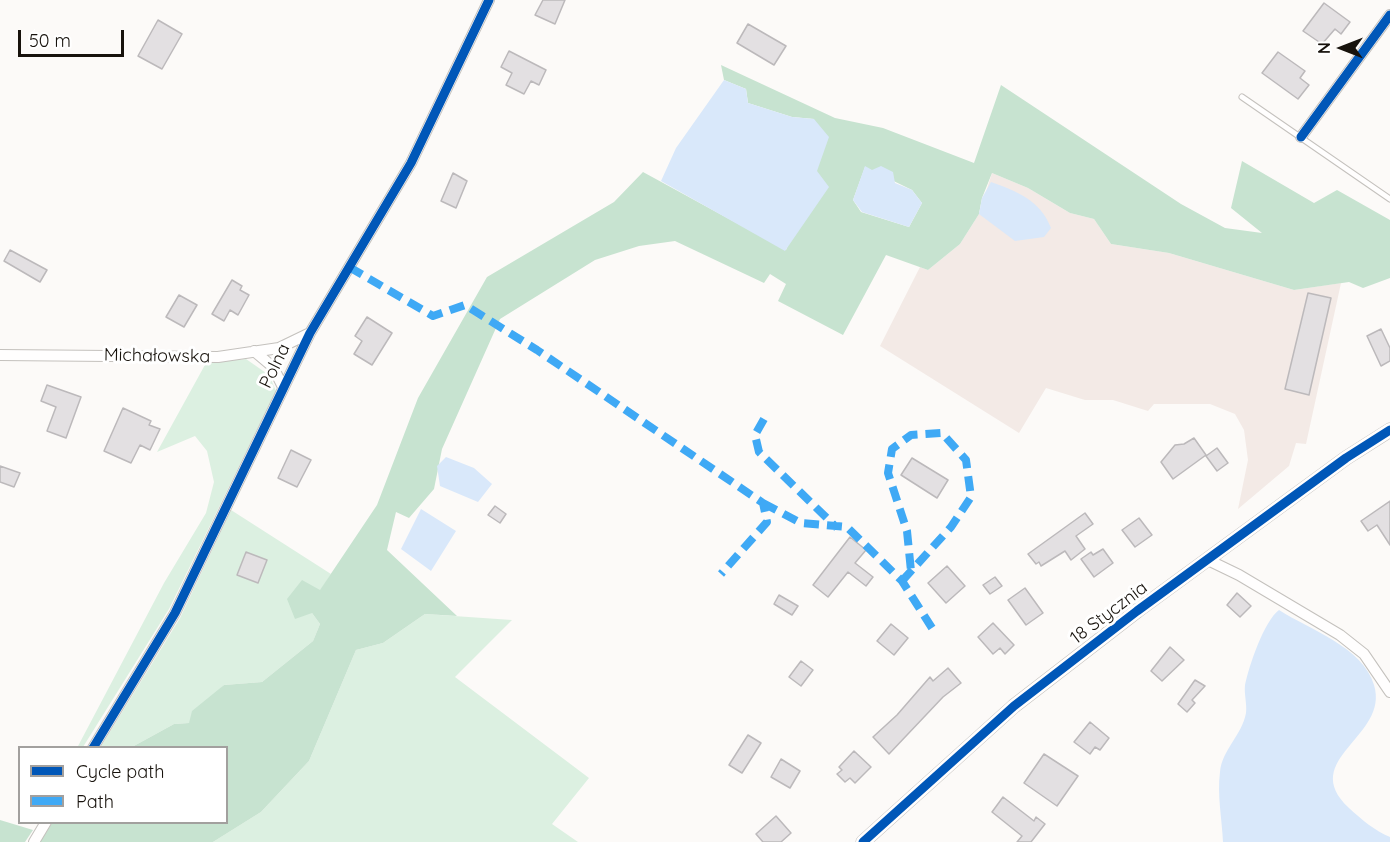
<!DOCTYPE html>
<html>
<head>
<meta charset="utf-8">
<style>
  body { margin:0 }
  #map { position:relative; width:1390px; height:842px; overflow:hidden; background:#fcfaf8; font-family:Quicksand,sans-serif }
  canvas { display:block }
  .legend { position:absolute; left:18px; top:746px; width:210px; height:78px; box-sizing:border-box; background:#fff; border:2px solid #a2a09e; margin:0; padding:8px 10px; list-style:none; font-size:18px; color:#17120c }
  .legend li { display:flex; align-items:center; gap:12px; height:30px }
  .legend b { width:30px; border:2px solid #a2a09e }
  .north { position:absolute; left:1312px; top:18px; width:60px; height:60px; -webkit-text-stroke:4px #fff; paint-order:stroke; rotate:270deg; font-size:16px; font-weight:700; line-height:24px; text-align:center; color:#17120c }
  .north::after { content:''; display:block; margin:auto; width:21px; height:27px; background:#17120c; clip-path:polygon(50% 0,100% 100%,50% 72%,0 100%) }
  .scale { position:absolute; left:18px; top:30px; width:106px; height:27px; box-sizing:border-box; border:3px solid #17120c; border-top:0; padding-left:8px; font-size:18px; line-height:21px; white-space:nowrap; color:#17120c; -webkit-text-stroke:4px #fff; paint-order:stroke }
</style>
</head>
<body>
<div id="map">
<canvas width="1390" height="842"></canvas>
<ul class="legend">
<li><b style="height:8px;background:#0057b8"></b>Cycle path</li>
<li><b style="height:8px;background:#3fa9f5"></b>Path</li>
</ul>
<div class="north">N</div>
<div class="scale">50 m</div>
</div>
<script>
const c = document.querySelector('canvas').getContext('2d');
c.lineJoin = 'round';
function fill(path, color) { c.fillStyle = color; c.fill(path, 'evenodd'); }
function stroke(path, color, width, dash) { c.strokeStyle = color; c.lineWidth = width; c.lineCap = dash ? 'butt' : 'round'; c.setLineDash(dash || []); c.stroke(path); }
function drawText(font, color, halo, rows, align = 'center') {
  c.font = font + ' Quicksand,sans-serif'; c.lineWidth = 6; c.setLineDash([]); c.textBaseline = 'middle'; c.strokeStyle = halo; c.fillStyle = color; for (const [text, x, y, turn = 0] of rows) {
    c.save(); c.translate(x, y); c.rotate((+turn || 0) * Math.PI / 180); c.textAlign = isNaN(turn) ? turn : align; if (halo) c.strokeText(text, 0, 0); c.fillText(text, 0, 0); c.restore();
  }
}
const industrial = new Path2D(`
  M992,173L1028,188L1070,213L1094,219L1111,244L1169,253L1294,290L1341,283L1306,444L1296,443L1289,466L1238,509L1248,460L1244,430L1235,414L1210,404H1154L1148,411L1113,400H1085L1046,388L1019,433L880,346L920,267L928,270L960,244L979,214Z`);
const green = new Path2D(`
  M246,359L269,375L276,391L169,609L83,747L77,748L164,583L206,513L214,482L207,451L195,436L157,452L206,363Z
  M231,510L331,574L320,591L312,613L320,624L313,641L262,682L224,685L189,723L174,724L132,747L100,748L180,618Z
  M425,614L512,620L455,677L589,778L552,824L578,842H213L261,812L309,761L356,650L383,643Z`);
const forest = new Path2D(`
  M721,65L835,118L883,128L974,163L1001,85L1181,204L1225,228L1262,233L1231,208L1242,161L1314,203L1337,190L1390,220V278L1363,288L1349,282L1294,290L1169,253L1111,244L1094,219L1070,213L1028,188L992,173L982,198L979,214L960,244L928,270L886,255L843,335L778,301L786,284L770,274L764,283L675,241L639,246L595,260L500,319L442,449L434,489L409,518L396,512L387,550L457,616L425,614L383,643L356,650L309,761L261,812L213,842H40L52,823L226,822V748L132,747L174,724L189,723L192,711L224,685L262,682L313,641L320,624L312,613L295,619L287,599L302,580L320,590L377,505L418,398L487,277L614,202L643,172L786,250L817,171L814,119L792,117L748,103L746,89L724,80ZM865,167L912,190L922,203L909,227L861,212L853,200Z
  M0,820L33,830L25,842H0Z`);
const water = new Path2D(`
  M724,80L746,89L748,103L792,117L814,119L829,137L817,171L829,187L785,251L661,181L676,148Z
  M865,166L872,170L881,166L893,172L895,183L912,190L922,203L909,227L862,212L853,200Z
  M991,182C1017,191 1041,201 1051,228L1044,237L1015,241L979,214L982,198Z
  M446,457L474,468L492,484L478,502L440,486L437,466Z
  M421,509L456,531L431,571L401,549Z
  M1279,610C1310,630 1363,647 1374,685C1390,737 1297,759 1349,808C1361,819 1375,831 1390,837V842H1223C1222,819 1217,795 1220,772C1222,750 1242,735 1246,713C1247,704 1244,694 1245,685C1249,666 1264,621 1279,610Z`);
const building = new Path2D(`
  M543,0H565L555,24L535,15Z
  M1324,3L1350,22L1341,34L1335,29L1322,44L1303,31Z
  M158,20L182,34L162,69L138,56Z
  M748,24L786,46L774,65L737,43Z
  M509,51L546,70L539,85L531,81L524,94L506,85L512,73L501,67Z
  M1278,52L1305,71L1300,78L1309,85L1298,99L1262,73Z
  M453,173L467,181L456,208L441,201Z
  M10,250L47,270L40,282L4,261Z
  M232,280L242,286L240,290L249,295L238,315L230,310L224,321L212,314Z
  M1308,293L1331,298L1309,395L1285,389Z
  M179,295L197,305L184,327L166,317Z
  M367,317L392,333L372,365L354,354L362,341L355,336Z
  M1381,329L1390,348V361L1381,366L1367,336Z
  M47,385L81,397L66,438L47,431L56,407L41,401Z
  M123,408L151,421L149,425L160,429L150,450L140,445L131,463L104,451Z
  M1194,438L1206,455L1173,479L1161,462L1175,445L1184,444Z
  M1217,448L1228,463L1217,471L1206,456Z
  M291,450L311,460L297,487L278,478Z
  M912,458L948,480L937,498L901,475Z
  M0,466L20,473L14,487L0,482Z
  M1390,501V545L1377,525L1368,531L1361,521Z
  M495,506L506,514L500,523L488,515Z
  M1085,513L1093,524L1076,536L1085,549L1071,560L1065,551L1041,566L1039,562L1036,564L1028,554Z
  M1139,518L1152,535L1135,547L1122,530Z
  M850,537L866,550L855,563L873,577L866,586L848,572L828,597L813,585Z
  M1103,549L1113,563L1094,577L1081,559L1091,552L1093,555Z
  M246,552L267,560L258,583L237,575Z
  M947,566L965,586L946,603L928,583Z
  M995,577L1002,586L990,594L983,585Z
  M1025,588L1043,613L1026,625L1008,600Z
  M1237,593L1251,606L1240,617L1227,605Z
  M779,595L798,606L792,615L774,604Z
  M993,623L1014,645L1005,654L1000,648L993,654L978,637Z
  M891,624L908,638L894,655L877,641Z
  M1170,647L1184,660L1162,681L1151,671Z
  M801,661L813,670L801,686L789,677Z
  M948,668L961,683L943,697L889,754L873,737L897,715L930,677L933,681Z
  M1195,680L1205,686L1192,700L1195,703L1187,712L1178,704Z
  M1090,722L1109,738L1100,750L1095,747L1090,754L1074,742Z
  M748,735L761,743L742,773L729,765Z
  M854,751L871,767L855,783L850,778L845,782L837,774L842,770L839,767Z
  M1044,754L1078,776L1057,806L1024,783Z
  M781,759L800,771L790,788L771,777Z
  M1003,797L1034,821L1036,817L1045,824L1031,842H1017L1022,836L992,812Z
  M776,816L791,833L781,842H763L756,834Z`);
const service = new Path2D(`
  M1242,97L1390,199`);
const minor = new Path2D(`
  M1301,137L1390,15
  M254,351L273,367L283,387
  M0,355L218,357L279,348L310,333
  M1208,560L1239,575L1340,635L1364,654L1390,692
  M93,748L175,613L310,333L411,163L489,0
  M34,842L46,822`);
const tertiary = new Path2D(`
  M863,842L1014,706L1137,611L1346,458L1390,430`);
const quiet = new Path2D(`
  M349,267L433,316L465,305L537,350L763,503L767,522L721,574
  M764,419L755,435L759,452L837,528
  M763,503L801,523L847,527L902,581L932,628
  M902,581L951,527L971,497L966,460L942,433L911,435L892,449L888,473L907,531L911,571`);
const cycleway = new Path2D(`
  M1301,137L1390,15
  M93,748L175,613L310,333L411,163L489,0
  M863,842L1014,706L1137,611L1346,458L1390,430`);
const streetNames = [
  ["Michałowska",157,356,1],
  ["Polna",275,366,-64],
  ["18 Stycznia",1109,613,-37]
];
fill(industrial, '#f3eae6');
fill(green, '#dcf0e1');
fill(forest, '#c7e3d0');
fill(water, '#d9e8fa');
fill(building, '#e3e0e2');
stroke(building, '#bcb9bb', 1.5);
stroke(service, '#c4c1bd', 7);
stroke(minor, '#c4c1bd', 12);
stroke(tertiary, '#c4c1bd', 15);
stroke(service, '#fffefe', 5);
stroke(minor, '#fffefe', 10);
stroke(tertiary, '#fffefe', 14);
stroke(quiet, '#3fa9f5', 8, [15, 8]);
stroke(cycleway, '#0057b8', 9);
drawText('18px', '#17120c', '#fff', streetNames);
</script>
</body>
</html>
